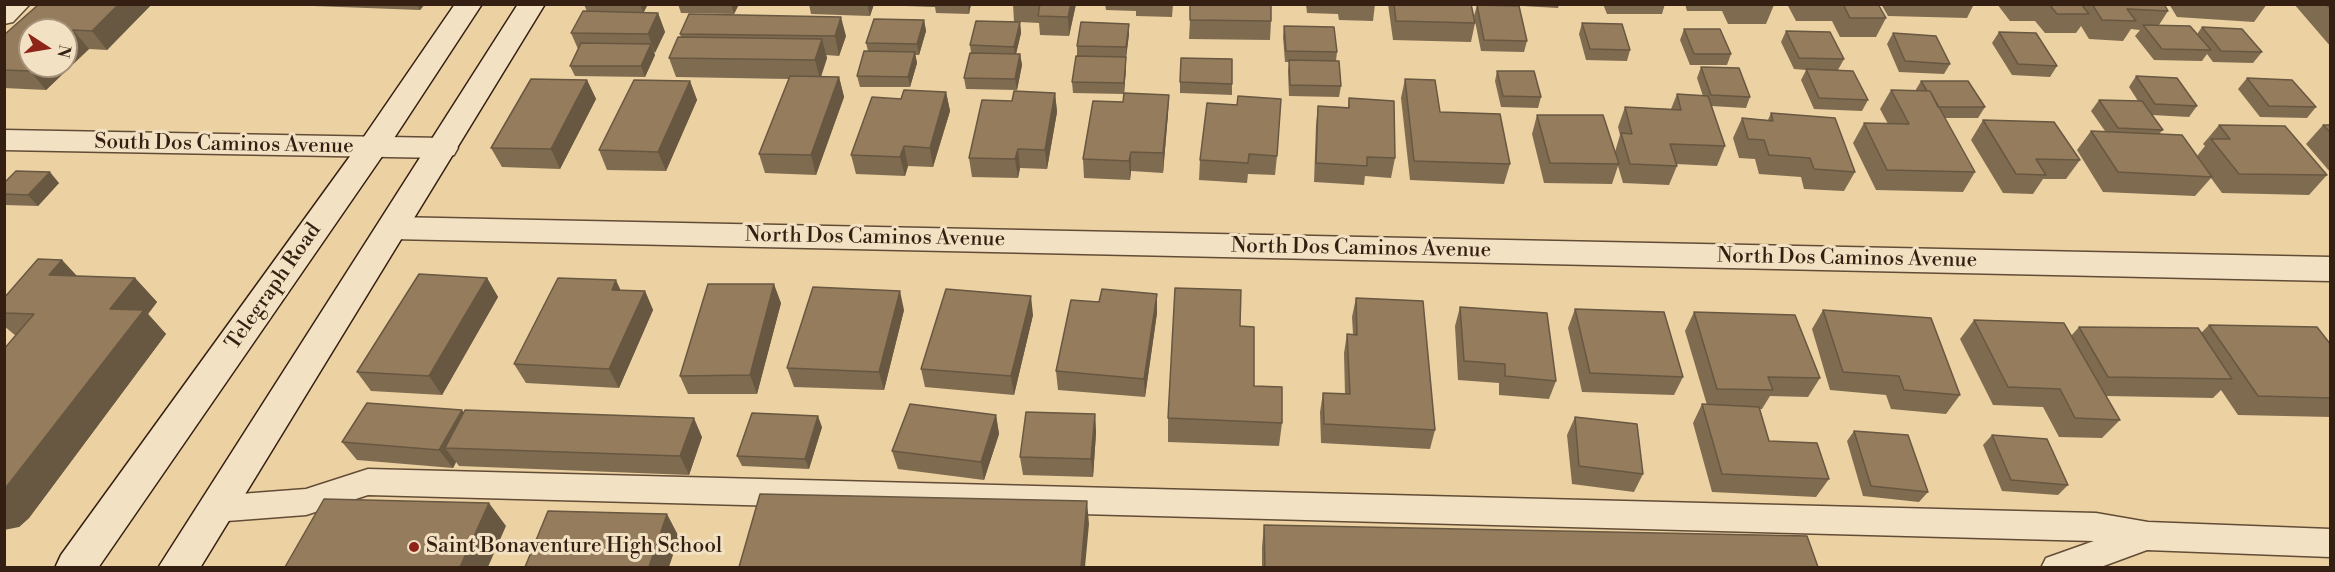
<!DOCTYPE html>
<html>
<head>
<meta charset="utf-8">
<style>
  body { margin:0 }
  #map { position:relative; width:2335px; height:572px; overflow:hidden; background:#ecd1a3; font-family:"Libre Bodoni",serif }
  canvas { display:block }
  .frame { position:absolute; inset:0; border:6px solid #341f12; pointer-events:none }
  .north { position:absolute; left:18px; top:18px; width:60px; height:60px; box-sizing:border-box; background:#f3e1c3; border:2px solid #a7937c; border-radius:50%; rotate:102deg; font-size:16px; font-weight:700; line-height:24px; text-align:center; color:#341f12 }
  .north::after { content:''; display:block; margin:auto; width:21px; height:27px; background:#8f2418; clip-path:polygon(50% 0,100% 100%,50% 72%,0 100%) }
</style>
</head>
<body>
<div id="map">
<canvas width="2335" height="572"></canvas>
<div class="frame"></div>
<div class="north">N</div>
</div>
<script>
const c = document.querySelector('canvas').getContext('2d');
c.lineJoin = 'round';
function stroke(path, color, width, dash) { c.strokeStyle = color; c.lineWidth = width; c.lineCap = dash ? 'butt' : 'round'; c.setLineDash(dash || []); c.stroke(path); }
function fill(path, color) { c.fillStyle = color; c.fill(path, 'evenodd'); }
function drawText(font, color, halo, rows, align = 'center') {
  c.font = font + ' "Libre Bodoni",serif'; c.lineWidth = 6; c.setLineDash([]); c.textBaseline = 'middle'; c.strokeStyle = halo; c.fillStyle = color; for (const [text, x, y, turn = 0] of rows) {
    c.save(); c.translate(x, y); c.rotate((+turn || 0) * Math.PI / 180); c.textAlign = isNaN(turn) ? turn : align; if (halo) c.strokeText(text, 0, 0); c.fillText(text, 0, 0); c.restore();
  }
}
const service = new Path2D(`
  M368,469L2096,513L2148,522L2330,529V557L2147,550L2098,568H2041L2046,558L2094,541L368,495L306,515L214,522L203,519L198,509L203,499L214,496L306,489Z`);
const minor = new Path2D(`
  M4,4H30L13,22L4,24Z
  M4,130L443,138L454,141L458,148L454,155L443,158L4,150Z
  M392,217L2330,257V281L392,239L381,236L376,228L381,220Z`);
const secondary = new Path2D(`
  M455,4H482L383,155L98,568H55L61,555L361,141Z
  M518,4H545L200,568H158Z`);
const wall = new Path2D(`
  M39,4H151V5L107,50L89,49L46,90L4,88V35Z
  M261,4H425L420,10Z
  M584,4H648L644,12L658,13L665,32L654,53L655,55L645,77L575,76L570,66L578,49L571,33L587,12Z
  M678,4H739L734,14L681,13Z
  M809,4H874L870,16L811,14Z
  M905,4H971L969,14L936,13L935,7L905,6Z
  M1013,4H1076L1069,36L1040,35L1039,23L1020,22L1021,33L1016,54H1020L1022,65L1017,90L966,89L964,78L971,53L970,45L1014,22Z
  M1105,4H1173L1172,17L1136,16V11L1106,10Z
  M1306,4H1375L1373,21L1339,20L1338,14L1307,13Z
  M1388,4H1471L1475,23L1471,42L1393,40Z
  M1487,4H1559L1558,8Z
  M1603,4H1665L1662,14H1607Z
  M1685,4H1774V5L1766,24H1728L1722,11H1687Z
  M1787,4H1878L1886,18L1876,37H1840L1832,21H1796Z
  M1881,4H1974L1967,18L1888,16Z
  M1997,4H2164L2168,11L2159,25L2197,34L2202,27L2262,52L2253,63L2213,62L2207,54L2202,61L2154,60L2135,36L2140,30L2131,29L2123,41L2089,39L2081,26L2076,33H2045L2035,21H2010Z
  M2169,4H2267L2254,22L2177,17Z
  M2294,4H2331V47Z
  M1477,5L1527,41L1524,52L1481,51L1474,16Z
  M924,20L926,31L919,55H915L917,63L910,87H860L857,76L868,51L866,43Z
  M1190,20L1271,21L1270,40L1189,39Z
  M1582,23L1630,50L1627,61L1586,60L1579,34Z
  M1129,24V34L1126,58V68L1124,94L1073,93L1072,82L1077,56V46Z
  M1284,26L1337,52L1336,61L1341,86L1339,97L1289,96L1288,71L1289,62H1285L1283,37Z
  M1684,29L1731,54L1727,65H1690L1680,40Z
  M1786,31L1844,59L1838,70L1868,100L1862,111L1814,109L1801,80L1806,70L1794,69L1781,42Z
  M1999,32L2057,66L2050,77L2012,75L1992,43Z
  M1893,33L1950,64L1944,74L1899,72L1887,44Z
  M680,34L846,36L839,56L826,55L827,58L821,77H839L844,97L816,175L765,173L759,154L789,79L676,77L669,58L681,37Z
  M1232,59V95L1180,93V82Z
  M1701,67L1750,97L1746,108L1711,106L1725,146L1717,166L1676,164L1677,166L1669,185L1623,183L1618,166L1612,184L1544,183L1532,134L1537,115L1615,152L1620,135L1618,127L1625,107L1671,109L1677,94L1703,96L1697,78Z
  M1497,71L1541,97L1538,108L1501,107L1495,81Z
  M2136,76L2197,106L2189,117L2152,115L2163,130L2159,134L2197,156L2205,146L2203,144L2219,125L2327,175L2309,195L2222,193L2211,178L2195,196L2103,192L2077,150L2091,131H2105L2091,111L2099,100L2138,101L2129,87Z
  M2247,78L2316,107L2307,118L2260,117L2238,89Z
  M1405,79L1440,112L1510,164L1504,184L1410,180L1401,98Z
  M587,80L596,99L560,169L502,167L491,148Z
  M690,81L697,100L666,171L607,170L599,150Z
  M1921,81L1985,107L1978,118H1944L1975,172L1963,192L1876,190L1853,143L1864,123L1888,124L1880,109L1891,90L1915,91Z
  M946,92L950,111L933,167L908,166L905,176L856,174L851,155L901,99Z
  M1055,93L1057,112L1047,169L1020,168L1018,178L972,177L969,158L1012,101Z
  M1169,95L1168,114L1163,173L1131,171L1130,180L1084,178L1083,159L1123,102Z
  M1349,98L1395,158L1391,178L1365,176L1364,185L1314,182L1316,125L1318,106L1348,107Z
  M1237,105L1277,156L1275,175L1248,174L1247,183L1199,180L1200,160Z
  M1771,113L1855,172L1844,191L1804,189L1801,177L1759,174L1755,159L1739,158L1733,138L1742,118L1768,120Z
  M1983,120L2080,160L2066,179H2043L2033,194L2003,193L1971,140Z
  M2323,125H2331V173L2306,144Z
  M4,183H59L38,206L5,205Z
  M62,260L77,276L135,278L157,302L148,314L166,334L29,518L19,527L16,336L4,326V298Z
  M487,278L498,297L442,395L371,391L357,372Z
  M620,290L645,291L653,310L619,388L526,383L514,364Z
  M1356,298L1435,430L1430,449L1321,443L1320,412L1323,393L1345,394L1344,353L1347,334H1353L1352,317Z
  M781,303L757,394H688L680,376Z
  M1460,307L1556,381L1549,399L1499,395V383L1458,380L1455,326Z
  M1575,309L1683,377L1674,395L1582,392L1568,328Z
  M904,310L884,390L794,387L787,368Z
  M1823,310L1960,395L1946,414L1891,409L1886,395L1830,390L1812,329Z
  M1694,312L1820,378L1808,397L1770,396L1762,409H1760L1769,441L1829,479L1816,497L1712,492L1693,423L1702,404L1707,405L1685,331Z
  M1157,313L1145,397L1058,390L1056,371Z
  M1033,315L1014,395L925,387L921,369Z
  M1974,320L2071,336L2079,327L2201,333L2209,325L2331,345V417L2238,415L2221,390L2213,398L2106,396L2120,420L2102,438L2059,437L2043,407L1993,405L1960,339Z
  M1240,326L1254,386L1282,423L1279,446L1168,442V418Z
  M464,413L702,437L689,475L459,466L456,462L453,468L357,460L342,442Z
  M1095,414L1096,433L1093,477L1023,475L1020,457Z
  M996,415L999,434L984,480L898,469L892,451Z
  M1575,417L1643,474L1634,492L1572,484L1567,435Z
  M822,427L809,469L742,466L737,456Z
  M1854,431L1928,492L1919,502L1863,496L1847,441Z
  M1992,435L2068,485L2058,495L2002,491L1983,445Z
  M1264,525L1818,567H1262V547Z`);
const shadedWall = new Path2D(`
  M119,4H151V5L107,50L92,31Z
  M417,4H425L420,10Z
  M640,4H648L643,13Z
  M731,4H739L734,14Z
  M867,4H874L870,16Z
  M968,4H971L969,14Z
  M1071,4H1076L1069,36L1068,17Z
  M658,13L665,32L655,53L648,34Z
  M841,17L846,36L839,56L835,36Z
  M924,20L926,31L919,55L917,44Z
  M1020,22L1021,33L1015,58L1014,47Z
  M1129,24V34L1126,58V47Z
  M73,30L89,49L46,90L30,71L35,66H66V37Z
  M822,39L827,58L820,79L815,60Z
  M651,44L655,55L645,77L641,66Z
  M915,52L917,63L910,87L908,77Z
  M1020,54L1022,65L1017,90L1015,79Z
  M1126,57V68L1124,94V83Z
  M839,77L844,97L816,175L811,155Z
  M587,80L596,99L560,169L551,149Z
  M690,81L697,100L666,171L658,152Z
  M946,92L950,111L933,167L930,148Z
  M1055,93L1057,112L1047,169L1045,150Z
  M1169,95L1168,114L1163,173V153Z
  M904,146L908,166L905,176L900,157Z
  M1018,149L1020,168L1018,178L1015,159Z
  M1131,152V171L1130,180L1129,161Z
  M50,172L59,183L38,206L28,195Z
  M62,260L85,285L49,275Z
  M135,278L157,302L148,314L166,334L29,518L19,527L4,530V490L110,309Z
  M487,278L498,297L442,395L429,376Z
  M616,280L625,300L612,290Z
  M774,284L781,303L757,394L750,375Z
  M645,291L653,310L619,388L609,369Z
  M900,291L904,310L884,390L879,372Z
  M1157,294V313L1145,397L1144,379Z
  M1031,296L1033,315L1014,395L1011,376Z
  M462,410L475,429L445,448L456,462L453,468L439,450Z
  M1095,414L1096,433L1093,477L1091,459Z
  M996,415L999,434L984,480L981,462Z
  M818,416L822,427L809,469L805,459Z
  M694,418L702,437L689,475L680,456Z
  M1087,501L1089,524L1085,567H1081Z
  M489,503L506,526L488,567H460Z
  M667,514L679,537L669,567H649Z`);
const building = new Path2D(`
  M39,4H119L92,31L73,30L66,37V30H30V66H35L30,71L4,70V35Z
  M1040,4H1071L1068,17L1038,16Z
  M1190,4H1271V21L1190,20Z
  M1394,4H1471L1475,23L1396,21Z
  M1735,4H1774V5H1736Z
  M1843,4H1878L1886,18H1850Z
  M2049,4H2081L2089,14H2057Z
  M2092,4H2164L2168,11L2127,9L2136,21L2102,20Z
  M2326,4H2331V10Z
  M1477,5L1519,6L1527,41L1484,40Z
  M583,11L658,13L648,34L571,33Z
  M689,14L841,17L835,36L680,34Z
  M874,19L924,20L917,44L866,43Z
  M976,21L1020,22L1014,47L970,45Z
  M1081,22L1129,24L1126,47L1077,46Z
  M1582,23L1622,24L1630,50L1590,49Z
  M2143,25L2190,26L2211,50L2162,49Z
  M1284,26L1334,27L1337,52L1286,51Z
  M2202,27L2242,29L2262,52L2221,51Z
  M1684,29H1720L1731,54H1694Z
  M1786,31L1830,32L1844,59L1799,58Z
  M1999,32L2036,33L2057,66L2018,64Z
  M1893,33L1936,36L1950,64L1905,61Z
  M678,37L822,39L815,60L669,58Z
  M581,43L651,44L641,66H570Z
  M864,51L915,52L908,77L857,76Z
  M970,53L1020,54L1015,79L964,78Z
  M1076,56L1126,57L1124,83L1072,82Z
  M1181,58L1232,59V84L1180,82Z
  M1289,60L1339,61L1341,86L1290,85Z
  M1701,67L1739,68L1750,97L1711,95Z
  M1806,69L1853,71L1868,100L1819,98Z
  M1497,71H1534L1541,97L1503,96Z
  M790,76L839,77L811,155L759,154Z
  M2136,76L2177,78L2197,106L2155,104Z
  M2247,78L2292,80L2316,107L2269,106Z
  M531,79L587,80L551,149L491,148Z
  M1405,79L1435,80L1440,112L1500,114L1510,164L1414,161Z
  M634,80L690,81L658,152L599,150Z
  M1921,81H1968L1985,107H1938L1930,91H1927Z
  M904,90L946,92L930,148L904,146L900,157L851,155L872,97L901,99Z
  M1891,90L1930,91L1975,172L1887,170L1864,123L1909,124Z
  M1014,91L1055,93L1045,150L1018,149L1015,159L969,158L982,100L1012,101Z
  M1124,93L1169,95L1163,153L1131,152L1129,161L1083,159L1093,101L1123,102Z
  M1677,94L1708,96L1725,146L1670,144L1677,166L1630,164L1621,133L1632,134L1625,107L1681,110Z
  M1238,96L1281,99L1277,156L1249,154L1248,163L1200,160L1207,103L1237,105Z
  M1349,98L1394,101L1395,158L1367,157V166L1316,163L1318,106L1349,108Z
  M2099,100L2142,101L2163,130L2118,128Z
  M1771,113L1835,118L1855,172L1814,169L1810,158L1769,155L1764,140L1748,139L1742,118L1773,121Z
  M1537,115H1603L1619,164L1550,163Z
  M1983,120L2054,122L2080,160L2036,159L2046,175L2016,174Z
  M2219,125L2285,126L2327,175L2239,174L2211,139H2230Z
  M2323,125H2331V133Z
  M2091,131L2182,135L2212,177L2118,172Z
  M16,171L50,172L28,195L4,194V183Z
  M38,259L62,260L49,275L135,278L110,309L144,310L4,490V349L34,314L4,313V298Z
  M419,274L487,278L429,376L357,372Z
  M558,278L616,280L612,290L645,291L609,369L514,364Z
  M708,284H774L750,375L680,376Z
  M813,287L900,291L879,372L787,368Z
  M1175,288L1241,290L1240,326L1254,327V386L1282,387V423L1168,418Z
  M946,289L1031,296L1011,376L921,369Z
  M1102,289L1157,294L1144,379L1056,371L1071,300L1099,302Z
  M1356,298L1423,301L1435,430L1324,424L1323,393L1350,394L1347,334L1357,335Z
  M1460,307L1547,313L1556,381L1505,376V364L1464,361Z
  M1575,309L1664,312L1683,377L1590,373Z
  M1823,310L1931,318L1960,395L1904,390L1899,376L1843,372Z
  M1694,312L1795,315L1820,378L1768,377L1773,390L1717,389Z
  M1974,320L2064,323L2120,420L2075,418L2060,389L2008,387Z
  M2209,325L2317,327L2331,345V398L2258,396Z
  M2079,327L2198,328L2232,379L2108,377Z
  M367,403L462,410L439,450L342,442Z
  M910,404L996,415L981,462L892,451Z
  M1702,404L1759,407L1769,441L1817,443L1829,479L1722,474Z
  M465,410L694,418L680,456L445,448Z
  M1026,412L1095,414L1091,459L1020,457Z
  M752,413L818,416L805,459L737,456Z
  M1575,417L1637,424L1643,474L1579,466Z
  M1854,431L1908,435L1928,492L1871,486Z
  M1992,435L2047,439L2068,485L2011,480Z
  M760,494L1087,501L1081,567H739Z
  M324,499L489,503L460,567H285Z
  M548,511L667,514L649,567H525Z
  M1264,525L1807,536L1818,567H1265Z`);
const markers = [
  [414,547,6,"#8f2418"]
];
const streetNames = [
  ["South Dos Caminos Avenue",224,145,1],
  ["North Dos Caminos Avenue",875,238,1],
  ["North Dos Caminos Avenue",1361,249,1],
  ["North Dos Caminos Avenue",1847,259,1],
  ["Telegraph Road",274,287,-55]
];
const poiNames = [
  ["Saint Bonaventure High School",426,547]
];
stroke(service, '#624c36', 3);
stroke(minor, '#624c36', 3);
stroke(secondary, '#341f12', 3);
fill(service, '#f3e1c3');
fill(minor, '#f3e1c3');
fill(secondary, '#f3e1c3');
fill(wall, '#7f6b50');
fill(shadedWall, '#685741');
fill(building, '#947c5d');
stroke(building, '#685741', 1.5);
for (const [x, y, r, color] of markers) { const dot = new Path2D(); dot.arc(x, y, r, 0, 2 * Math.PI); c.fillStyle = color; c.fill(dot); stroke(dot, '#f3e1c3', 2); }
drawText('21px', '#341f12', '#f3e1c3', streetNames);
drawText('21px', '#341f12', '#f3e1c3', poiNames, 'left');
</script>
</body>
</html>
